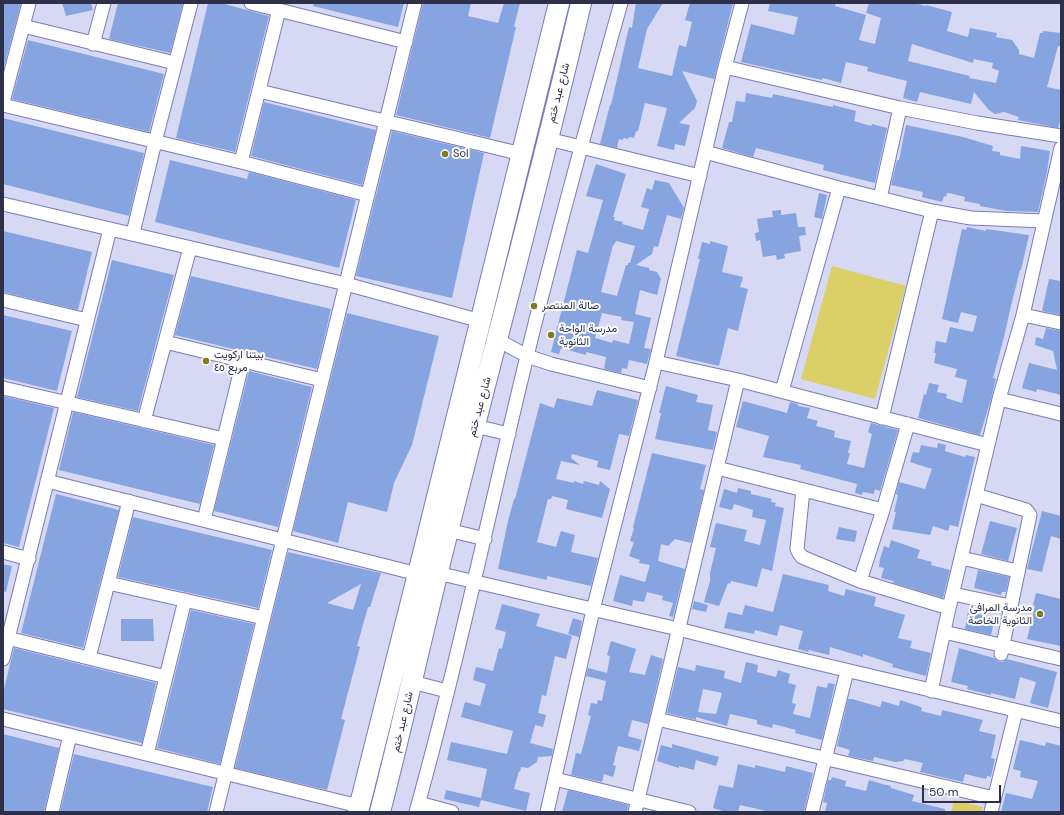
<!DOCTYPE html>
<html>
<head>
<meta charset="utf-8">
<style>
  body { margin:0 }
  #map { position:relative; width:1064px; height:815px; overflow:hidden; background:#d7d8f4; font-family:"DM Sans",sans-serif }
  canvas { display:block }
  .frame { position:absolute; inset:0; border:4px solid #2e2f49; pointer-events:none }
  .scale { position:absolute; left:922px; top:785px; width:79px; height:18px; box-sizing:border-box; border:2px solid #2e2f49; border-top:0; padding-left:5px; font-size:12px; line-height:14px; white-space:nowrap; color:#2e2f49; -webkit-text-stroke:3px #fcfcfc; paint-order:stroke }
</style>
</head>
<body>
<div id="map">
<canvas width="1064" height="815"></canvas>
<div class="frame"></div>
<div class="scale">50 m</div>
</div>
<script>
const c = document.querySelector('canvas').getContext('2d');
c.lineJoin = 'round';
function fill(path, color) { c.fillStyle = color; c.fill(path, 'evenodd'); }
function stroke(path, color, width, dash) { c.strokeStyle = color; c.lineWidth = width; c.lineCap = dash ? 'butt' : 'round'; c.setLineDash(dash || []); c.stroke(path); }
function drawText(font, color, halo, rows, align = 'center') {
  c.font = font + ' "DM Sans",Vazirmatn,sans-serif'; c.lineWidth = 4; c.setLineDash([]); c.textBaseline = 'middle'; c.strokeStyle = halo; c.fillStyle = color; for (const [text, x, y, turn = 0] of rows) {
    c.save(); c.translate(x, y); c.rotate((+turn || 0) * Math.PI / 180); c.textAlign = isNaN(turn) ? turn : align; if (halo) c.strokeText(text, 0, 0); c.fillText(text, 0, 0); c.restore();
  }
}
const green = new Path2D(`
  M832,266L906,286L875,399L801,379Z
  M954,800L983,807L981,812H951Z`);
const building = new Path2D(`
  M3,3H21L3,71Z
  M62,3H91L93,10L66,16Z
  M118,3H183L170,53L109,39Z
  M208,3H221L269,16L235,152L176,138Z
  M314,3H404L398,27L313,6Z
  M423,3H471L468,16L498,23L504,3H520L514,27H516L490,138L396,115Z
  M636,3H663L647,29L638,68L672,76L679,45L686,47L692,22L685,20L690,3H733L714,79L682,71L697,101L695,108L679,123L690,125L685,146L675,144L674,150L657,146L667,108L645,103L638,131H636L634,138L629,137L628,139L624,138L622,140L619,139L617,148L600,144L610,105H611L629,27L632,28Z
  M770,3H836L835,6L866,15L859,40L875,44L881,18L866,13L869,3H914L926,6V5L952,12L947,31L968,37L970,28L997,33L996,37L1012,40L1019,50V54L1034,58L1040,33H1043V31L1061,33V46H1058L1047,87L1061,90V118L1058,128L1018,120L1019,117L1004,112L995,114L989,110L974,92L971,104L920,92L917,102L903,98L907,81L867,71L868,67L846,62L841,83L823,78L822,80L741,62L751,24L794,35L798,17L768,11ZM912,44L973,63L974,59L993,63L992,68L999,71L996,83L969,78L970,76L908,61Z
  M28,40L164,74L149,132L12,99Z
  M746,93L772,98L773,94L833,107V105L856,111L854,121L871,126L872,124L887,128L875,183L823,170L824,165L756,148L753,157L722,148L729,122H732L736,101L745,102Z
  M264,102L376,130L362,185L251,156Z
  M3,118L144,153L129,216L3,184Z
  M906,125L963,137L993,146L992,151L1000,152V155L1020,159L1021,146L1050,151L1047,172L1038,212L1006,211L980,206V204L964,201L965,197L949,193H947L946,197L944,196L942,202L922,197L923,192L891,185L897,160H899Z
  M392,131L484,153L452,298L356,276Z
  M170,160L247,179L249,172L356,200L339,268L155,222Z
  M596,164L626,174L613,217H615L614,220L623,222L622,224L643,230L649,209L641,207L647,188L652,190L655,180L669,183L684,208L681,219L667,215L658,247L654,246L652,254L636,265L649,268V270L657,272L661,279L657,295L640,290L635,314L651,318L644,348L651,349L647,364L629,360L627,369L622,368L621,373L604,369L606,357L586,352V355L561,348L559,354L551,352L577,250L588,253L603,200L586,196ZM616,241L635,246L630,263H628V265H626L617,296L601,292L613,245H614ZM602,313L622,317L621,320L634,322L629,344L613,340L612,343L595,338Z
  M819,193L827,195L822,219L814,217Z
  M781,210V215L796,213L798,227H805L806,235L799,236L801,251L784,254L785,258L777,260L776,255L763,257L760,240L756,241L755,233L759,232L757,219L773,217L772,211Z
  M967,227L986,231V229L1029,235L1021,270H1020L1011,306L1004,337L993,378L996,379L991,399L980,435L918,418L924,394L926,395L929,383L939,385L937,392L947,394L946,398L962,403L967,380L955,377L957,369L934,363L936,353H934L936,341L946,343L950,327L973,332L977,316L961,312L958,323L942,319L962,229L966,230Z
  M3,231L92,252L78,310L3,292Z
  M710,241L728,246L722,272L743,277L740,287L748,289L738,331L728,328L719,366L676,356L700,259H698L702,242L710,244Z
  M112,260L174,275L138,411L77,397Z
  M191,276L331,309L317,369L175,335Z
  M1049,279L1061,281V315L1042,311Z
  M347,313L439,336L412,445L394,483L387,512L348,502L338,543L293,531Z
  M3,315L72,331L57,391L3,378Z
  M1046,328L1061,331V370L1059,371H1061V395L1037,389L1036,392L1022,388L1029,363L1057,370L1053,351L1035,345L1036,337L1043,339Z
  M249,371L312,387L278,527L214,511Z
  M666,386L698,395L696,402L713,405L708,430L717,432L713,450L655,439L661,413H659Z
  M597,390L638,400L629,436L619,434L610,470L597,467L598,461L572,454L571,458L580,465L561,461L556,479L574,483V481L583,484L584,481L599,485L600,481L610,489L602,518L566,509L568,500L552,496L551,499H548L537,542L556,547L561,531L575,535L571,552L598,558L591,586L547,576V580L498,569L508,521L514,499H515L540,403L554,408L557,398L592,406Z
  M3,396L54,408L19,547L3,543Z
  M743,401L787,413L790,402L798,404V406L810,408L807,418L818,421L816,426L835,431L834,437L851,441L848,453H850L847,464L864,468L872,434L868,432L871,423L898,430L880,491L875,489L874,494L863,492L862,495L855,493L857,484L800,469L801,465L763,457L769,436L736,427Z
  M73,412L214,445L200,504L59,470Z
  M938,443L946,445L945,451L965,457L966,455L975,457L958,527L950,525L948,531L933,526L930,535L892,529L896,512H894L898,495L896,494L899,482L925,489L932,469L910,462L913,452L919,453L921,445L937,448Z
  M652,453L706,465L700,489L704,490L691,543L675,539L668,546L661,544L658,561L685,569L673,617L669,616L673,603L662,600L663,596L647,592L644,602L633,600L632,606L613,601L620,575L645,582L650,565L639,563L640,560L629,556L634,542L630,541L634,528L633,527Z
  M738,488L751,491V494L772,499L771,502L776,503L775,506L784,508L772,571L762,568L757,587L731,581L730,584L728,583L719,606L704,602L710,581V573L716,548L710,547L716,523L747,530L744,541L760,545L766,520L752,517L753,510L734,504L732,510L719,507L724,489L737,493Z
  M56,494L119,510L83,648L21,633Z
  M1042,511L1061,516V539L1051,536L1042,572L1027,569Z
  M133,517L272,550L258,608L118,577Z
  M990,521L1017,528L1008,561L981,554Z
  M839,527L857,531L855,542L836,539Z
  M891,540L920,550L917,558L932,562L931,565L950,570L943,598L893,583L894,581L881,578L884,568L879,567L880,559L884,546L889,548Z
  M288,552L381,573L370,607H368L357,646L360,647L341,719L345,720L327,790L235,768ZM361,584L353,610L327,603Z
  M3,564L12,566L6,592L3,591Z
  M978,570L1009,577L1006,592H1002L1001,595L974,588Z
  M783,574L829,585L828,591L844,596L846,589L876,597L874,606L905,615L898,638L912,641L910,648L931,653L926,676L892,667L893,664L863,654V657L830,647L829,655L809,650L808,652L798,649L803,631L780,625L777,636L755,630L754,634L724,628L728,612L742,615L745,605L773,612Z
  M1036,593L1061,599V646L1027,639L1035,606L1033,605Z
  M694,601L708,605L706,612L692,609Z
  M502,604L540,614L536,626L572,636L566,659L555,656L546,696L542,695L538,713L546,715L543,727L535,725L530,743L553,749L552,756L538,757L537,762L528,768L521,767L520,772L519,771L514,789L530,793L526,811L481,800L479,807L444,799L446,790L481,798L487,769L447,760L451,742L507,754L513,731L461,717L465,702L480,706L486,684L473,680L476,667L493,671L499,648L502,649L506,632L495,629Z
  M191,610L254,624L220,764L157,748Z
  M968,612L995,618L991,635L965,629Z
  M573,618L582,621L579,637L568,634Z
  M121,619H153L154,641H121Z
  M611,641L636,649L629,672L645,675L651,655L663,659L648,724L632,720L628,736L642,740L639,751L618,746L613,765L616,766L613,777L604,774L602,782L571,775L576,753L581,754L591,716L588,715L591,703L597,704L598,700L602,701L606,681L586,676L588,668L607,673L610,656L607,655Z
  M14,648L156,683L142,743L3,709V693Z
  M959,648L994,658L999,662H1003L1007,659L1057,672L1048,708L1030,703L1036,682L1020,677L1015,699L991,693V695L967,689L968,686L951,682Z
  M746,662L758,665L757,672L776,677L778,670L790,674L788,683L796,685L793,697L792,703L796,704L793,714L810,718L817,686L827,688L828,683L835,684L822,740L795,733L796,730L773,724L772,728L757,724V720L730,714L727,726L696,717V720L667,713L678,667L695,671L696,665L725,671L724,678L741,683ZM703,689L722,693L716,714L698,712Z
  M848,699H852L880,707L882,701L899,706L900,700L918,706L922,708L921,711L941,716L942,710L983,720L979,731L996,735L991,758L995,759L991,777L987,776L986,779L965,774L963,782L920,772L923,763L905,759L903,761L895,762L874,757L873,761L848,756L850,750L837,746Z
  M3,734L59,748L44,812H3Z
  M1020,740L1045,746L1046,742L1061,746V812H1001L1006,793L1032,799L1038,781L1020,777L1021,771L1013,769Z
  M672,744L719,757L716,766L696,760L694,770L679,766V768L657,761L661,745L672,748Z
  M74,754L213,787L207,812H60Z
  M738,764L755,768V765L785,772L786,766L813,773L804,812H770L740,805L738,812H726L713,808L719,785L733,788Z
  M832,777L846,781L845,786L866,791L869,780L882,784L891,786V788L914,795L912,801L945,809V812H825L827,803L823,802L828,780H831Z
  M568,790L628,805L627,812H562Z`);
const street = new Path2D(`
  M251,3L406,42
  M23,26L175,63
  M93,44L104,3
  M725,67L900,108L977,123L1061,136
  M259,91L522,154
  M3,102L29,3
  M3,105L241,162L368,195
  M548,139L700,176
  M705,152L839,188L932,211L971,218L1044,221
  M241,162L279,10
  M880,198L900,108
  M3,204L346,284L481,321
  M133,233L155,142L191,3
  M3,300L87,320
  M1023,315L1061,323
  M498,340L527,356L551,364L650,388
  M165,342L322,380
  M656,362L738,380L988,445
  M3,388L224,439
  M782,391L839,188
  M999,399L1061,414
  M882,418L932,211
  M144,421L190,248
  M475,426L509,434
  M717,468L883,510
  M47,481L418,574
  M803,490L797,549L799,553L802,557L860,581L949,608
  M976,495L1026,510L1030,515L1001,654
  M204,520L243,361
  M448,530L485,539
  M3,552L29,559
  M962,558L1017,571
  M437,573L678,629L757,649L1061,721
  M860,581L883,510L908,424
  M108,583L264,618
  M953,594L1010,606
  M944,632L1061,659
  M3,637L166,677
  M89,658L129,501
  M3,659L110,229
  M412,682L447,691
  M931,691L949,608L999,399L1023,315L1061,148
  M3,719L359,806
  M657,719L994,798
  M147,754L185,600
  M555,779L689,812
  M419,803L452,812
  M52,812L70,735
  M216,812L415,3
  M416,812C458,661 490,508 527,356C556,237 588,120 621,3
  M547,812L593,610L656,362L725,67L742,3
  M635,812L738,380
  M812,812L847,671
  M991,812L1016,711`);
const primary = new Path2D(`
  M358,812L418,574L559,3
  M380,812C404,719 424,625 448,531C492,355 540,180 581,3`);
const markers = [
  [445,154,4,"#83791e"],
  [534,306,4,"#83791e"],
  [551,335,4,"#83791e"],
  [206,361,4,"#83791e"],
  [1040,614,4,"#83791e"]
];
const streetNames = [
  ["شارع عبد ختم",559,93,-76],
  ["شارع عبد ختم",480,407,-75],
  ["شارع عبد ختم",403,722,-77]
];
const poiNames = [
  ["Sol",453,154],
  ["صالة المنتصر",542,306],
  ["مدرسة الواحة",559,329],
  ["الثانوية",559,342],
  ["بيتنا اركويت",214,355],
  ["مربع ٤٥",214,368],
  ["مدرسة المرافئ",1032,608,"right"],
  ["الثانوية الخاصة",1032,621,"right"]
];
fill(green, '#dbcf67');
fill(building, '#85a4e0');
stroke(street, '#7b7bba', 15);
stroke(primary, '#7b7bba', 22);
stroke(street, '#fff', 13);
stroke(primary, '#fff', 20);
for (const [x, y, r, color] of markers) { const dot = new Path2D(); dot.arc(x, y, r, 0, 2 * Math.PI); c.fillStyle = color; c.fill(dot); stroke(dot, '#fcfcfc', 1.5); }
drawText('11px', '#2e2f49', '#fcfcfc', streetNames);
drawText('11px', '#2e2f49', '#fcfcfc', poiNames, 'left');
</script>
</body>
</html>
